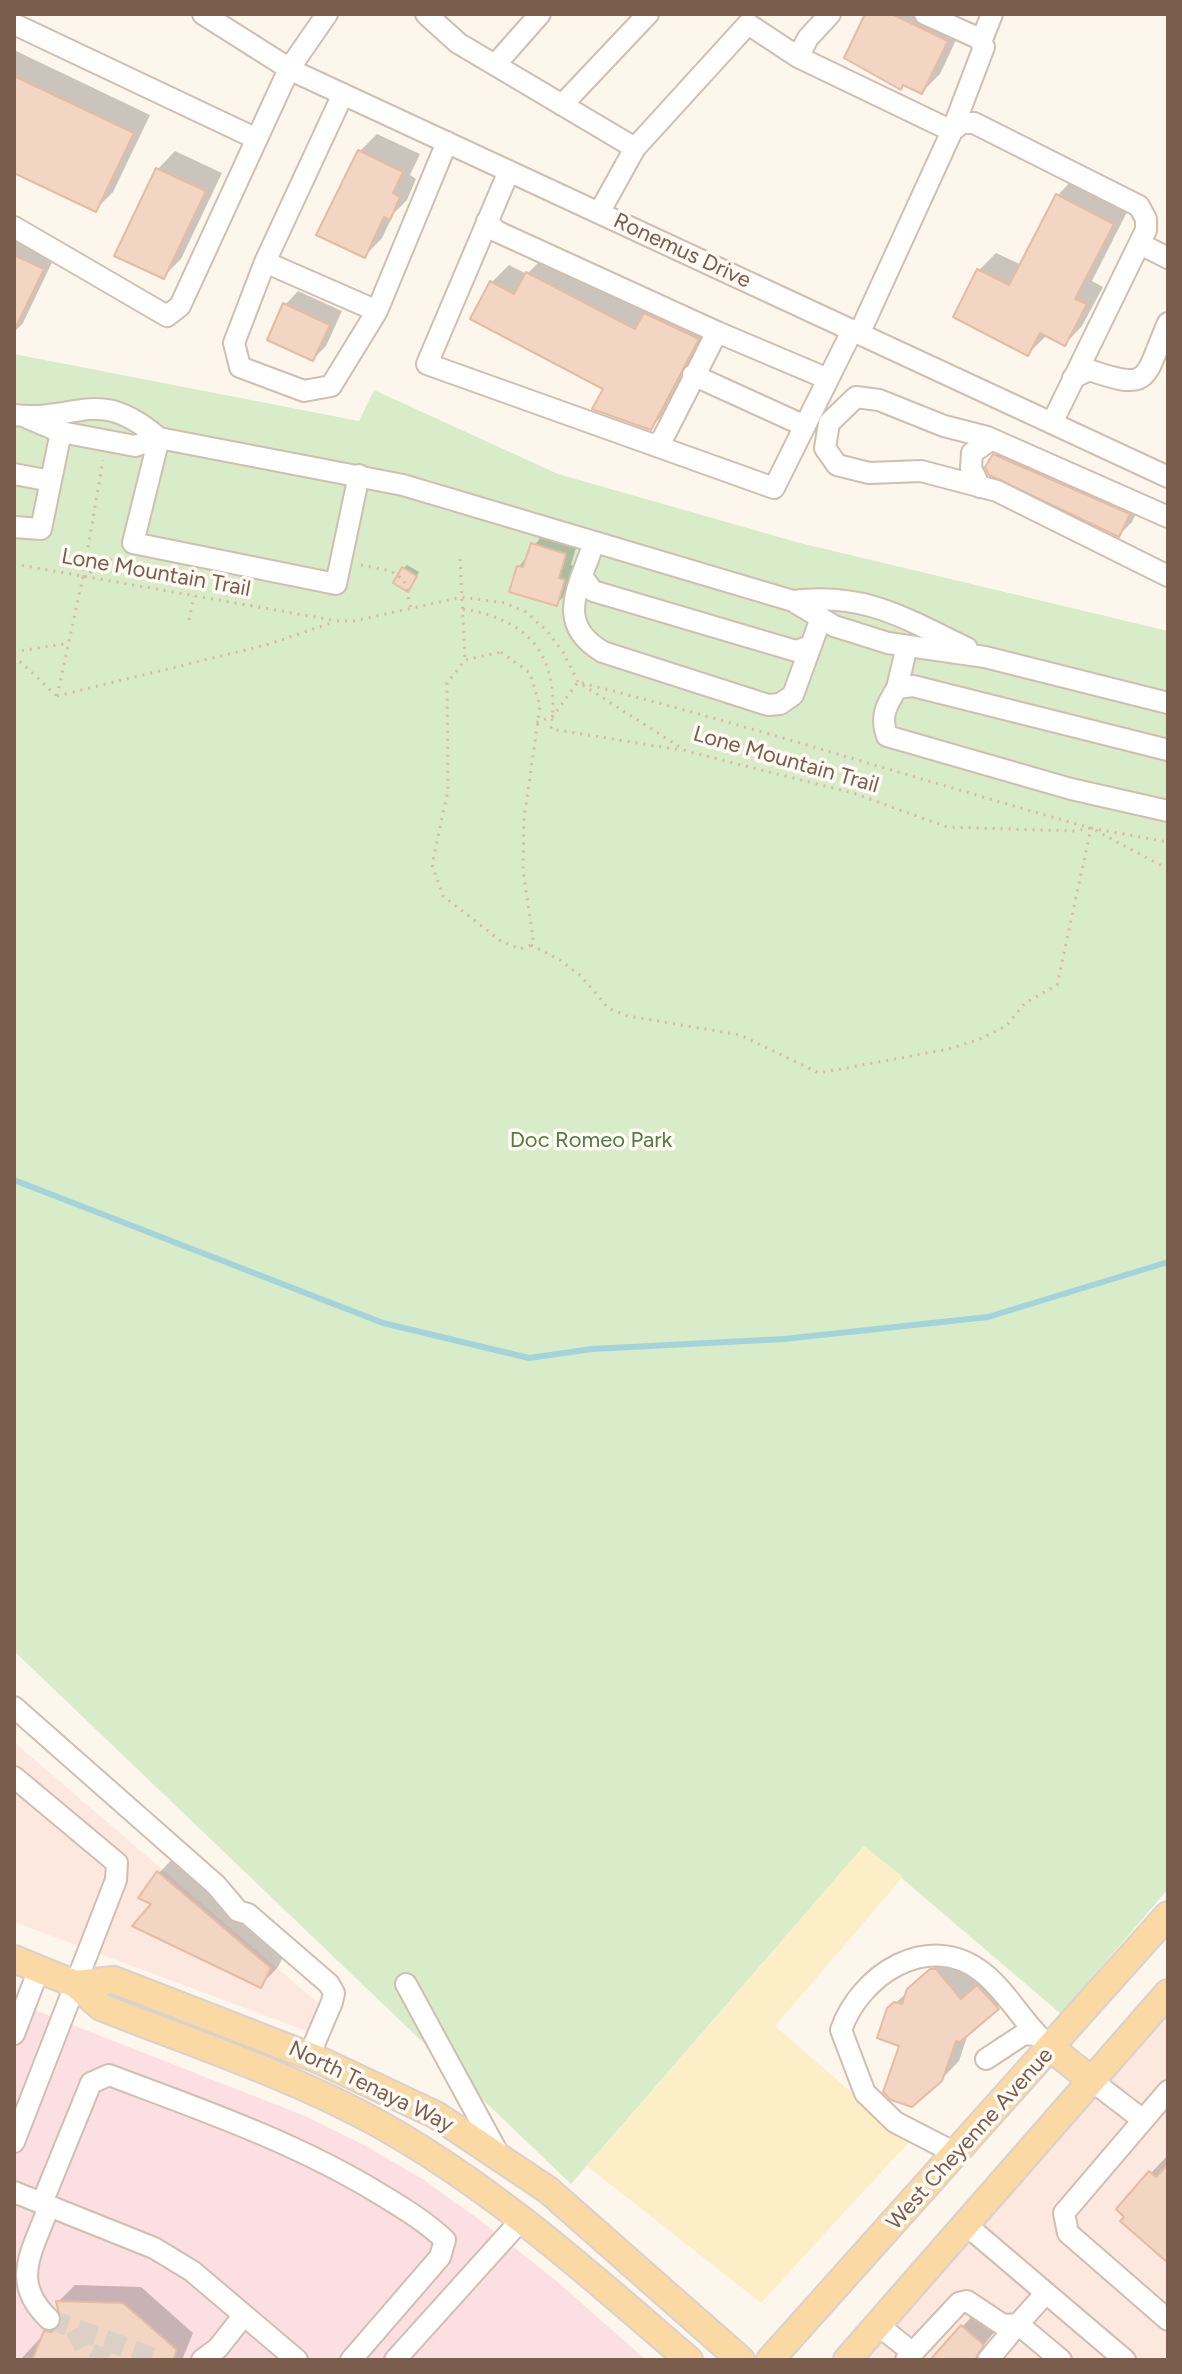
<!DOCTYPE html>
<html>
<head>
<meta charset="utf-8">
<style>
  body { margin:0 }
  #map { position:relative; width:1182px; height:2374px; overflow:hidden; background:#fdf6ec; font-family:Figtree,sans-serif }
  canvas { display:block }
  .frame { position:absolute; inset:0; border:16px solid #7a5c4d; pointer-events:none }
</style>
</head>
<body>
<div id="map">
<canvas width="1182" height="2374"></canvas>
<div class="frame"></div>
</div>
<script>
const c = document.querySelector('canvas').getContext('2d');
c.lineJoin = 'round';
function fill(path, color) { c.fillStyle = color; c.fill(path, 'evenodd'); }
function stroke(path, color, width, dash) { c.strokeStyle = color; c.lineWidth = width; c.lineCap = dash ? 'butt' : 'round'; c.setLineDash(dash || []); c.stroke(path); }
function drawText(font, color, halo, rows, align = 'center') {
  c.font = font + ' Figtree,sans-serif'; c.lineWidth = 7; c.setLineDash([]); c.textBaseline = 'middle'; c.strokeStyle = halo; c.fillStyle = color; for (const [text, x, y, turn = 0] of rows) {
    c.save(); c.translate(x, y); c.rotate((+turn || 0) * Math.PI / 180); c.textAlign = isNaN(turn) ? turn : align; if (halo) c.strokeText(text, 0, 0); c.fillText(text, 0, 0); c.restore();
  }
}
const commercial = new Path2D(`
  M14,1742L326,2010L315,2034L14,1922Z
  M1168,2015V2360H866Z`);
const medical = new Path2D(`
  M14,2002L305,2116L364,2145L424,2180L481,2221L554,2279L646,2360H14Z`);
const green = new Path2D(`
  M14,354L359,421L374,390L558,474L800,543L1168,631V1889L1061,2014L864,1846L571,2184L14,1651Z`);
const sand = new Path2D(`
  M864,1846L903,1877L775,2026L909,2142L761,2303L587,2166Z`);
const shadow = new Path2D(`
  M867,14H946L964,23L940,74L922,92L905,84L901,88Z
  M14,50L150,115L113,192L95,210L14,171Z
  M377,134L420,154L410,175L416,179L407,200L394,213L382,238L365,256L359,152Z
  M175,151L222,173L181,259L163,277L117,255L158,169Z
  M1075,177L1130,206L1092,281L1103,287L1082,326L1065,344L1047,335L1028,354L979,270L996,253L1022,265L1058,195Z
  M14,236L55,256L23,323L14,332Z
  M545,256L715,321L668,410L650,428L492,282L509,265L527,274Z
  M298,291L342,311L326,346L313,359L285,305Z
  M1005,444L1142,501L1132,522L1119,535L991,458Z
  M545,531L578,541L571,565L577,567L570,591L556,604L519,567Z
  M407,565L419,572L411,586L404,568Z
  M176,1855L287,1949L278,1967L261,1985L155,1904L159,1873Z
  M950,1953L980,1983L996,1969L1016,1990L969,2031L959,2061L941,2080L901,2044L889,2009Z
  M1168,2155V2261L1151,2173Z
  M75,2285L141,2287L193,2333L182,2360H20L61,2316L58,2302Z
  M975,2313L995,2331L972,2360H932Z`);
const stream = new Path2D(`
  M14,1180L383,1323L529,1358L592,1349L784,1339L988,1317L1168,1262`);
const building = new Path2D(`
  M865,14H892L948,41L922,94L903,85L901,90L844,58Z
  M14,76L134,133L96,212L14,173Z
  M358,150L403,172L393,193L400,197L390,220L384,217L365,258L316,235Z
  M156,168L206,191L164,279L114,256Z
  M1056,194L1114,224L1075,299L1087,304L1065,346L1040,333L1028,356L953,317L977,269L1009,285Z
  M14,255L44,269L14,331Z
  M526,272L635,329L644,313L699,339L651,430L592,409L603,389L470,319L490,281L514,294Z
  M283,303L330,325L313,361L267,340Z
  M993,454L1130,514L1119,537L989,475L985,467Z
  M531,543L566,554L559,578L565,580L557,606L509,592L517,566L523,567Z
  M402,567L417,576L408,592L393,583Z
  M157,1871L271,1968L261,1988L132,1926L151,1904L138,1898Z
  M930,1969H936L961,1999L977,1985L999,2009L960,2042L956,2041L942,2081L912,2107L891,2100L883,2092L899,2046L877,2038L887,2008L894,2002L902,2004L907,1989Z
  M1168,2164V2263L1120,2221L1124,2217L1116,2209L1149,2171L1156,2177Z
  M56,2301L123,2303L177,2350L173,2360H32L44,2331L52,2332L61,2324Z
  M961,2325L984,2345L975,2360H930Z`);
const minorTunnel = new Path2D(`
  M49,2319L159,2360
  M75,2329L87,2352L108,2360`);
const path = new Path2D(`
  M460,559L465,660
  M14,564L338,621H354L462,597L505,603L526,612L548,632L563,652L578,682L686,751L853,793L947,827L1075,831L1091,828L1168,869
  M361,565L391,571L404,580L411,608
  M83,577L117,555
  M463,609C532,620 561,659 551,729L681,750
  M189,620L194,596
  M14,652L69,643
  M501,652L530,673L540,706L524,819L523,870L533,938L531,945L520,949L501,941L443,896L432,865L448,790L447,683L465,660Z
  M14,656L57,696
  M57,696L266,645L334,622
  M57,696L83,577L103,460
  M1091,828L1168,842
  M531,945L560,960L582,977L608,1008L628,1016L740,1035L819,1073L949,1049L980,1039L1006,1026L1025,1003L1057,985L1091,828C919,780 750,725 578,682L553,716L535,723`);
const minor = new Path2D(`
  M203,14L293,71L1168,477
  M426,14L458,43L635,148
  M830,14L808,38L798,57L952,131L984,47L978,38L925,14
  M14,24L257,139
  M981,42L992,14
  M495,65L540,14
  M343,94L265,262L234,343L240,367L304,391L331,386L377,311L447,142
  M562,105L648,14
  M509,171L427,364L774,488L852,331
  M599,213L635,148L748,24L798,57
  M487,221L496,231L717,332
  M14,227L167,316L180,306L289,69L327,14
  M1140,244L1168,258
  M265,262L377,311
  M859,334L952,131L962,123H974L1139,206L1146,219V230L1052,423
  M693,375L805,426
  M1073,378L1089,370C1153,392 1143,379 1168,323
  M14,415C81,422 96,385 159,438L403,485L793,601L834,626L888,643L985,657L1168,703
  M23,416L61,432L135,446L159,438
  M159,438L133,543L336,584L359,475
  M653,445L662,440L717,332L828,379
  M14,474L51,481
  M980,487L971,468L972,453L992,439
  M1168,517L987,437L944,426L879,400L856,397L829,423L825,448L837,465L869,473L921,471L997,491L1168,576
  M14,527L41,529L61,432
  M594,542C580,586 553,623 603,652L768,705L780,704L793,695L821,618
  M583,578L593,591L796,651L811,646
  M793,601C865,592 904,618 967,648
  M897,688L907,646
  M1168,750L913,686L897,688C886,706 880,716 887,736L1071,789L1168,811
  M14,1707L216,1885L238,1911L248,1914L329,1984L334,1993L332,2002L309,2056
  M14,1777L117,1863L116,1880L14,2142
  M406,1984L499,2155
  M14,2034L39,1969
  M986,2059L1024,2034L1036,2035
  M1091,2080L1143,2120
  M1168,2091L1064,2213L1068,2233L1168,2320
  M957,2154L895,2122L865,2093L841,2030C860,1975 928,1930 982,1972C1009,1993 1025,2027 1052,2049
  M14,2192L154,2248L192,2271L297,2360
  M42,2203L91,2083L109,2075C202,2110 295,2142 380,2194C403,2208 425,2221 445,2240L440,2257L351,2360
  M49,2206C33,2251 9,2281 49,2319
  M965,2224L1125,2360
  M1046,2293L1018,2324L1061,2360
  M878,2325L913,2353
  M202,2360L218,2348L244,2315
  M395,2360L523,2218
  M906,2360L959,2303L967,2301L1003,2325L1018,2324L988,2360`);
const major = new Path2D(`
  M14,1959L75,1984L101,2007C194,2044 293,2076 381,2125C495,2189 590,2275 689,2360
  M75,1984L114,1980L317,2059L436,2115L548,2190L741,2360
  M1052,2049L1091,2080
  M770,2360L1168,1915
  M847,2360L1168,1993`);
const streetNames = [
  ["Ronemus Drive",682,251,25],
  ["Lone Mountain Trail",156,573,10],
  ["Lone Mountain Trail",786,760,16],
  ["North Tenaya Way",371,2087,26],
  ["West Cheyenne Avenue",970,2139,-48]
];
const parkNames = [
  ["Doc Romeo Park",591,1141]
];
fill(commercial, '#fde8e0');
fill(medical, '#fbdfe3');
fill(green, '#d8ecc9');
fill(sand, '#fcefc7');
fill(shadow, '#0003');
stroke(stream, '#a5d3da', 6);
fill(building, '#f3d5c3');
stroke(building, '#e6bba3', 2);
stroke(minorTunnel, '#dcd0c4', 20, [20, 10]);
stroke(minor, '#d1beb0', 24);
stroke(major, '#dad1cd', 30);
stroke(path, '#d9b8a5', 3, [2, 6]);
stroke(minor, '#fff', 20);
stroke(major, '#fbd9a5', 26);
drawText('22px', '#7a5c4d', '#fffaf3', streetNames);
drawText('22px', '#537a41', '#fffaf3', parkNames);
</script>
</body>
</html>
